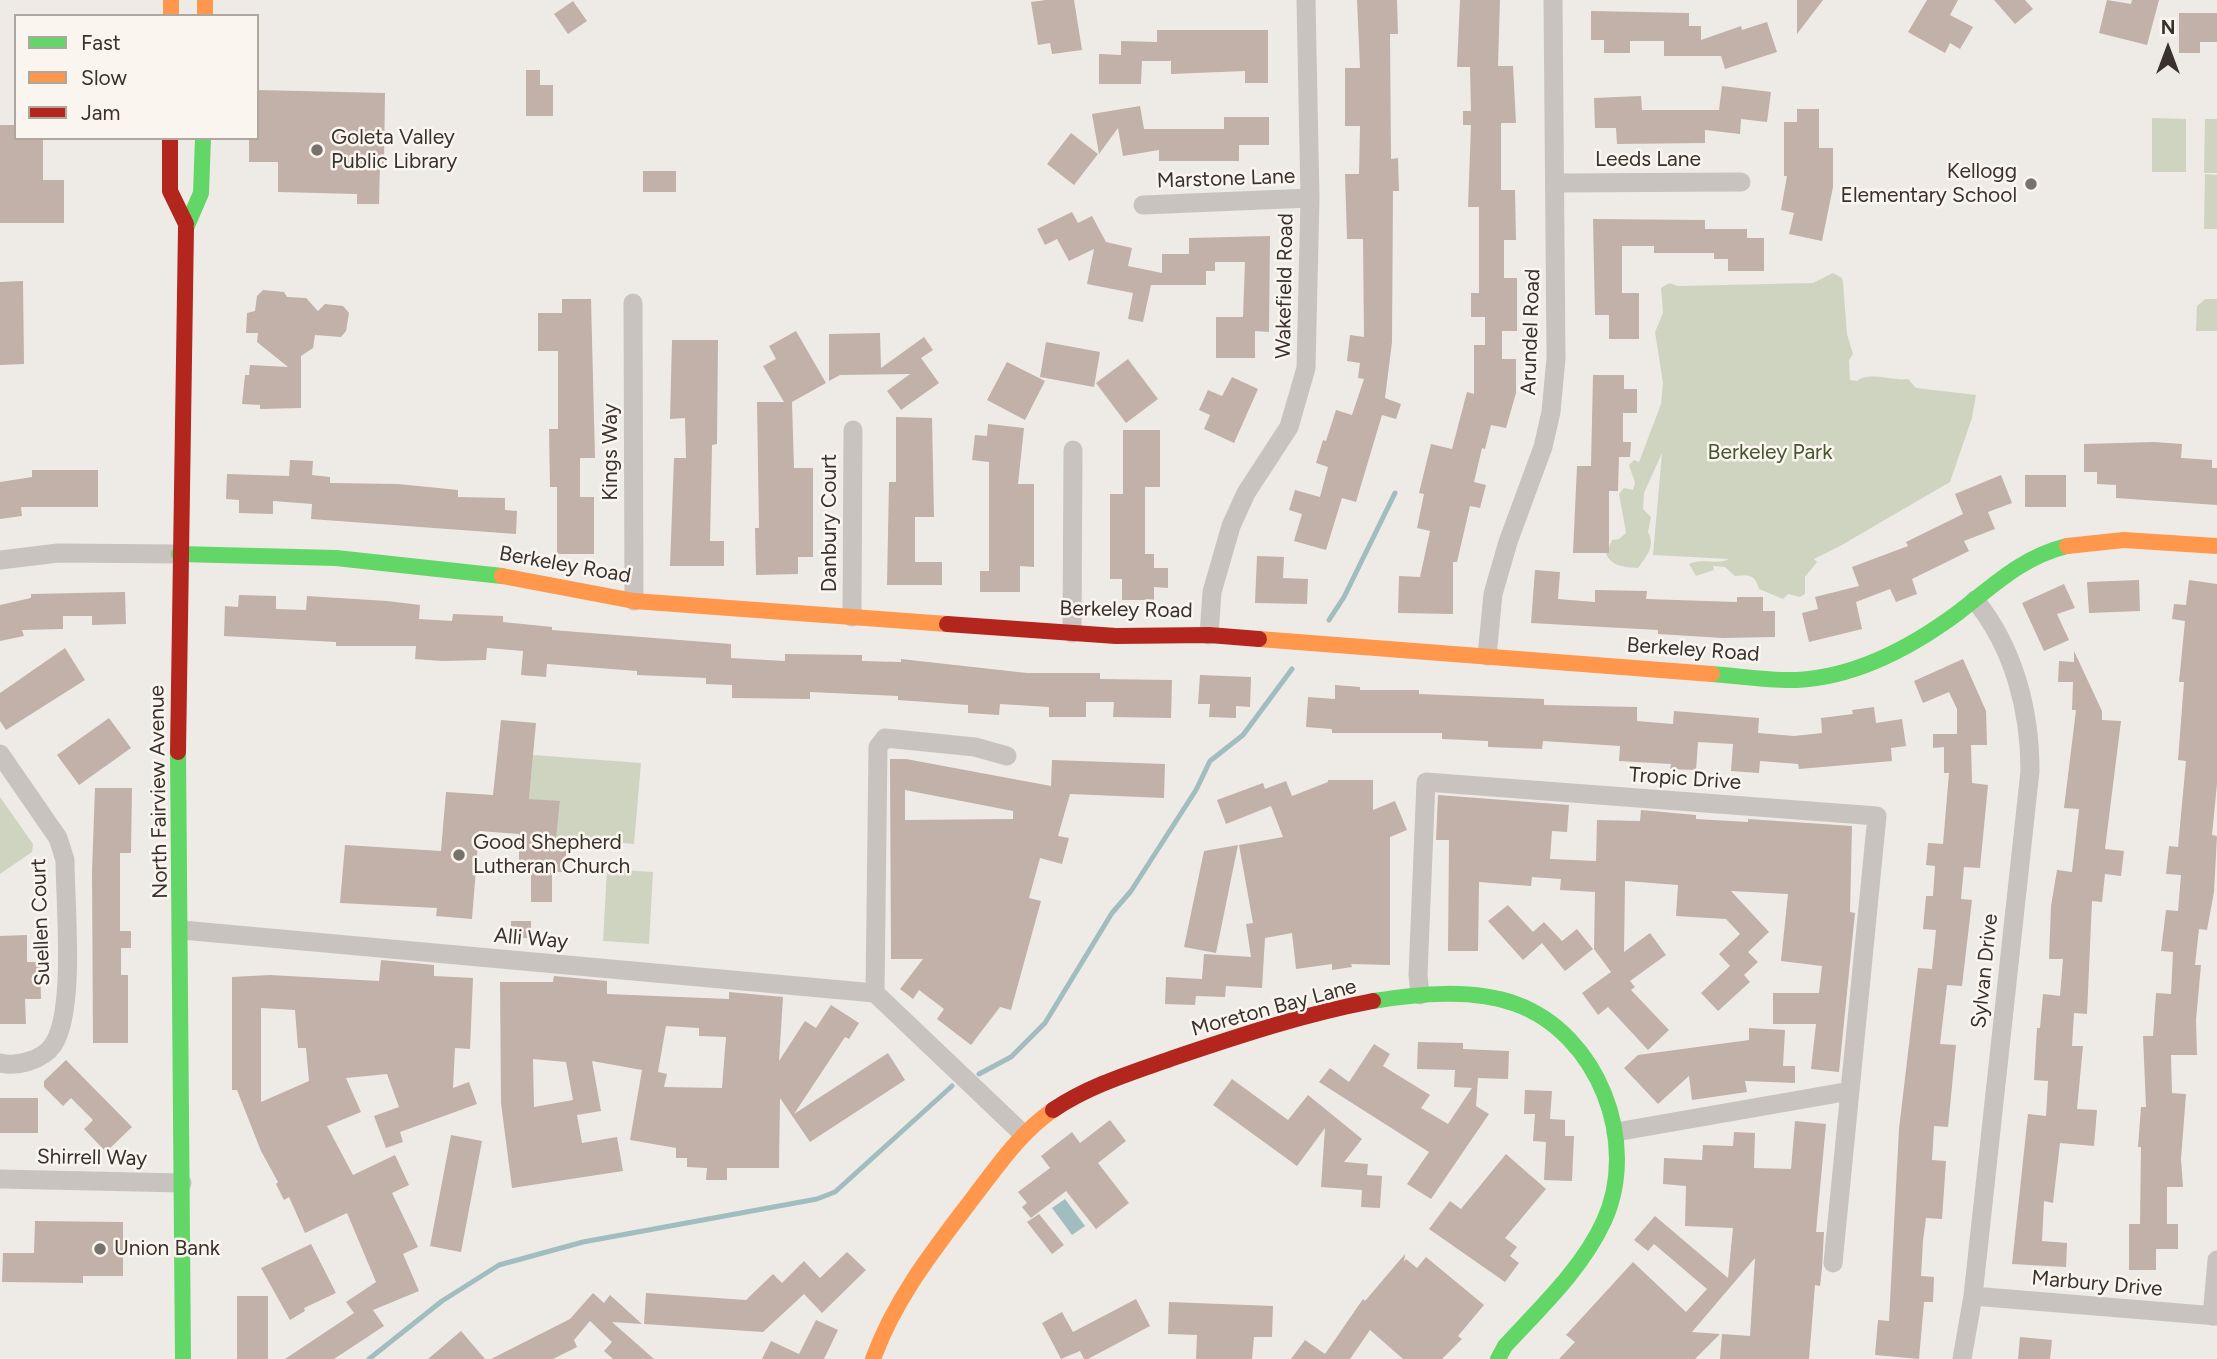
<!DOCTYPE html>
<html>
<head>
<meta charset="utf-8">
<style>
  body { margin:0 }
  #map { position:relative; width:2217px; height:1359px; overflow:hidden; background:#eeebe6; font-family:Figtree,sans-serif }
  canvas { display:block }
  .legend { position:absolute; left:14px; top:14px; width:245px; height:126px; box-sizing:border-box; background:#faf5ee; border:2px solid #ada7a0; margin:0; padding:9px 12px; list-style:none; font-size:21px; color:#39312c }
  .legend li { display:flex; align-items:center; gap:14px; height:35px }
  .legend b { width:35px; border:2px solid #ada7a0 }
  .north { position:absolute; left:2133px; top:14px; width:70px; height:70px; -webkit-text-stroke:5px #faf5ee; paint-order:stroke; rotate:0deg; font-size:19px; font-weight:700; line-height:28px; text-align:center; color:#39312c }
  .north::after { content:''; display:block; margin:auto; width:24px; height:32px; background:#39312c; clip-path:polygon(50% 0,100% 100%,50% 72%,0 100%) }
</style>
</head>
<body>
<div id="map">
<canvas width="2217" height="1359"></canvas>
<ul class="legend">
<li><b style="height:9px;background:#63d668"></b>Fast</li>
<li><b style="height:9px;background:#ff974d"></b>Slow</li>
<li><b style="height:9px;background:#b3261e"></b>Jam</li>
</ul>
<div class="north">N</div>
</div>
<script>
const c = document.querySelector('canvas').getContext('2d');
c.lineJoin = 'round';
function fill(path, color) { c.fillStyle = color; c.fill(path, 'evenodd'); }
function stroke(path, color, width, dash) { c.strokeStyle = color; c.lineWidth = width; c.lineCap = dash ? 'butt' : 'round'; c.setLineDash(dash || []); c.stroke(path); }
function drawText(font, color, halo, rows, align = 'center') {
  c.font = font + ' Figtree,sans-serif'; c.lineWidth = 5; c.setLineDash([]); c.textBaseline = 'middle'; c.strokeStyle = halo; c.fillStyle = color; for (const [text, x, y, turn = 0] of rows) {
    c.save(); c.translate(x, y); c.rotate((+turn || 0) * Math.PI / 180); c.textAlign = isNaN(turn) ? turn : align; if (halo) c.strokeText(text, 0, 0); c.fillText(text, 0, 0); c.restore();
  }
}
const green = new Path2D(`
  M2152,118L2186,119V172H2152Z
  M2205,119H2217V173H2204Z
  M2205,174L2217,175V229H2204Z
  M1833,273L1842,278L1843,282L1847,334L1853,354L1849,360L1850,380L1857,381C1869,371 1893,381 1908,379L1916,388L1976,395L1972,418L1950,482L1840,546L1814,559L1817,562L1805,577V594L1800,597L1788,594L1783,599L1759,589C1755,574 1749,575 1735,576L1725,567L1713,566L1714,570L1696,576L1689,564C1703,558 1718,565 1729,559L1653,555L1662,453L1644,493L1643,509L1651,517L1648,532C1656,546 1646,557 1638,568C1625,567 1612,567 1606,554L1612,540L1619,539L1626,533L1619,494L1624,488L1633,490L1635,483L1629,465L1634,460L1639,462L1661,404L1663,383L1655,332L1663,313L1661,288L1669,283L1678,286L1813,283Z
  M2205,299H2217V331H2196L2197,306Z
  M533,755L641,763L634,844L556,838L560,802L529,799Z
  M0,797L33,844L32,852L0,874Z
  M607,869L653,872L649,944L603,941Z`);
const water = new Path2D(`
  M1065,1199L1085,1226L1072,1235L1052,1208Z`);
const stream = new Path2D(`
  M1329,620L1344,597L1395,493
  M979,1074L1011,1057L1045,1023L1112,913L1131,891L1196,790L1210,761L1243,735L1292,669
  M369,1359L442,1301L499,1265L583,1242L817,1199L835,1192L952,1086`);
const building = new Path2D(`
  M1046,0H1074L1082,50L1052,54L1050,43L1038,45L1031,2Z
  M1357,0H1397L1398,34H1390L1391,159L1398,158L1399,191H1393L1392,342L1385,398L1401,404L1396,419L1382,415L1356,502L1342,498L1326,550L1294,541L1302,514L1289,510L1295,490L1320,497L1328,467L1316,463L1323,440L1326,441L1336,410L1352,415L1364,379L1358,378L1360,363L1347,361L1350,335L1364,337L1363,239H1347L1345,174H1359L1360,126H1345V68H1360Z
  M1460,0H1500L1498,66H1513L1516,123H1501V190H1515L1516,240H1504V278H1517V331H1502V359H1516V393L1506,428L1491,425L1485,449L1482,448L1474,482L1486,485L1480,508L1470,506L1457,562H1453V614L1398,613L1399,576L1420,577L1430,531L1417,528L1424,494L1419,493L1431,444L1452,449L1467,392L1474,394V345H1485V317H1471V293H1479V207H1468L1471,125H1463V111H1471L1470,67H1457Z
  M1797,0H1823L1797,34Z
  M1927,0H1958L1950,15L1973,27L1960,49L1950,43L1945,53L1908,32Z
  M1994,0H2025L2033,9L2015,24Z
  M2107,0L2131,4L2132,0H2159L2147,45L2099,33Z
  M573,1L587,21L568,34L554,14Z
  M1591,11L1689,13V26H1701V40L1741,26L1742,30L1767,22L1777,52L1725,69L1721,56H1664V41H1630V53H1604V40H1591Z
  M2179,13H2217V42H2200V53H2179Z
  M1157,30H1268V83H1245V71L1171,74V61H1142L1141,84H1099V54L1121,55V41L1157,42Z
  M526,70H540V85H553V116H526Z
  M1722,86L1771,92L1767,122L1741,119L1740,134L1705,130V143L1617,144L1616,128H1595L1594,98L1641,96L1642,110H1719Z
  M257,90L385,93L384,164H380L379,204H357V194L278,192V162H249V138H257Z
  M1140,106L1144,129H1224V117H1269V145H1239V161H1159V150L1123,156L1118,128L1099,154L1092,114Z
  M1797,109H1819V148H1833V187L1822,241L1789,234L1794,213L1781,210L1787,176H1784V122H1797Z
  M0,125H16V138H43V180H64V223H0Z
  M1071,133L1098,154L1074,185L1047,164Z
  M643,171H676V192H643Z
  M1072,212L1078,223L1092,216L1106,242L1132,248L1128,266L1162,273V254H1189V238L1270,236L1269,332L1255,331V358H1216V317H1243L1245,262H1215V271H1206V285H1151L1143,322L1128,319L1133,293L1087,284L1094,249L1069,261L1057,239L1045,245L1037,229Z
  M1593,219L1705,220V229H1747V238H1764V271H1728V259H1714V253H1654V246H1622V293H1639V339H1609V315H1595Z
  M23,281L24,364L0,365V282Z
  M263,290L284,292L287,297L306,298L318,311L325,304L343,306L349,313L346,331L341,337L315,335L313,348L301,356V408L260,409V405L242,404L245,375H249L250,365L288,367L257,342L258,333H246L247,313L255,311L257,296Z
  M562,299H591L595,458H580V497H594V554H557V487H550L549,429H558V351H538V313H562Z
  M796,331L826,383L792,402L794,468H813V557H798V574L756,575L755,528H759L757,402H784L763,366L776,359L769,346Z
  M880,333L881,368L924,337L933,350L921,358L939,383L901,410L887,391L910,374L840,375L829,381V334Z
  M672,340H718L717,444L712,445L710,541H724V566H670L674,458H686L685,418L670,419Z
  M1046,342L1100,352L1094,387L1040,377Z
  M1128,359L1158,399L1126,423L1096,383Z
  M1007,362L1045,381L1025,420L987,400Z
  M1593,375H1624V389H1637V413H1623V442H1631L1630,457H1619L1618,491H1609V553H1573L1577,466H1591Z
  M1232,377L1258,389L1234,443L1204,429L1210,415L1199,410L1208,390L1222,396Z
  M896,417L932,418L934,517H915V562H942V585H887L889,482H896Z
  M988,424L1024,428L1018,484H1034V567L1020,566V592H980V571H989V462L972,460L975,435L987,436Z
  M1123,430H1160V487H1145V554H1154V568H1168V588L1154,587V600H1122V579H1110V494H1123Z
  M2154,442L2182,444L2181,458L2212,460V468H2217V505L2116,498V485L2097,484V472H2084V444Z
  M290,460L313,461L312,475L330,477V483L398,484L458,490V497L505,498V510L517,511L516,534L311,519L312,504L273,501V514L239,513V500L226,499L227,474L289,476Z
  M32,470H98V507H21L22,516L0,519V482L32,477Z
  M2001,475L2012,503L1988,512L1995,529L1964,541L1969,551L1912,579L1917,594L1896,602L1890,589L1856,602L1862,629L1809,642L1802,613L1818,609L1815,597L1859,586L1852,567L1908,546L1906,542L1963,514L1955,494Z
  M2025,475H2066V507H2025Z
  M1257,556L1284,557L1283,578L1308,579L1307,604L1255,603Z
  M1535,570L1560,572L1558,599L1595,602V590L1647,591L1646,599L1737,602V597H1763V611H1775V637L1723,638L1658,634V630L1531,623Z
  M2139,580L2140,611L2089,613L2087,582Z
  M2189,580L2217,584V784L2212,835L2217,836L2214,892L2207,930L2199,929L2195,965H2201L2196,1020L2197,1055H2171L2172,1093L2186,1094L2181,1159L2183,1187H2167V1224H2178V1249H2156V1270H2129V1224H2140L2141,1147H2138L2141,1107H2146L2143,1036H2153L2156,993L2171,994L2173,952L2161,951L2166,910L2178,911L2181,875L2166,874L2169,846L2178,847L2186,761L2178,760L2184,682H2179L2185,621L2172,619L2174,604L2186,605Z
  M2064,584L2075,608L2057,614L2069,640L2044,651L2022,603Z
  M125,592L126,624L92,625V616H63V629L22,630L24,636L0,641V605L31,598V594Z
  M239,595L276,596V609L306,610L307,596L387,601L420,605L419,619L452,621L453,614L503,616V622L552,627V630L731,644V658L785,661V654L862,655V661L901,662V659L1027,673H1100V679L1172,680L1171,718L1113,717L1114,702H1086V717H1049V707L1000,704L999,715L968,713V705L898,700V696L810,692V699L732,698V685L706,684V678L637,675V671L547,664L546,677L521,675L523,651L487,648L486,660L442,661L415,659L416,646H336V642L224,636L225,606L238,607Z
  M65,648L85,680L6,730L0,721V693Z
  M2074,651L2102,711V720L2121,721L2105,849L2124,851L2121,876L2105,874L2102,902L2092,901L2087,1014L2074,1013L2072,1046H2083L2077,1109L2097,1110L2094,1146L2060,1143L2053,1203L2044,1201L2042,1241L2067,1243L2066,1267L2012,1264L2028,1114L2046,1116L2048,1081L2034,1080L2037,1028H2040L2043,994L2060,996L2063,959H2049L2051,906L2057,870L2072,872L2079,809L2064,808L2076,710H2072L2073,682H2058L2059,661L2074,662Z
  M1963,659L1986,711L1987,745H1971L1972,783L1988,785L1980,868L1964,867L1961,899L1972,900L1962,986L1947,985L1940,1044L1956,1045L1948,1127L1934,1126L1932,1160L1946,1161L1942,1219L1926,1218L1923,1241L1921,1276L1934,1277L1933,1302H1924L1919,1359L1875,1355L1878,1320L1889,1321L1899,1129L1918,968L1932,969L1936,930L1923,929L1926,896H1933L1935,866L1926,865L1928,843L1943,844L1949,773H1944V747L1933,748V734H1957V709L1949,692L1923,703L1914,681Z
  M1200,675L1251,677L1250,707L1236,706V718L1209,717L1210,704H1198Z
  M1335,685L1360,687V690H1419V694L1544,699V705L1637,707V721L1673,724L1674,711L1759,718L1758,733L1794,736L1822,733L1821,718L1853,714L1852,710L1874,707L1876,723L1902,719L1906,746L1891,748L1892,761L1799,769L1798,764L1760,761L1759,773L1731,771L1733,744L1698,742L1696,770L1670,769L1671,764L1619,761L1620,746L1543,741L1542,749L1488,747V741L1442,739V733H1332V729L1306,727L1308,697L1335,699Z
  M109,718L131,748L79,785L57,755Z
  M501,720L536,723L529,799L560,801L555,850H566V872H552V902H531V872H519V834L479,831L472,919L436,916L437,908L340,903L345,845L441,851L446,792L493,795Z
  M890,759H906L1051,786L1052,760L1165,764L1164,798L1070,794L1058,836L1069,838L1062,864L1040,858L1029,898L1041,901L1011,1010L1000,1007L971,1045L937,1019L944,1009L919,990L913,999L900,989L923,959H891ZM905,790L1013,811V819L905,820Z
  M1328,780H1373V810L1395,801L1407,830L1390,837V965L1351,964L1352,967L1332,970V964L1296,969L1292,933L1265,938L1262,988L1226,986L1225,997L1196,996L1195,1005L1165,1004L1166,977L1202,979L1204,954L1251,957L1246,924L1253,923L1239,845L1283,837L1271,806L1226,824L1217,800L1263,783L1265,789L1286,781L1292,796L1328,782Z
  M95,788H132L131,853H120V931H131V948H121V975H128V1043H93L92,871Z
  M1438,795L1569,805L1567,832L1552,831L1550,859L1596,861L1597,820L1640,821L1641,810L1696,815V819L1748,822V819L1852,826L1850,912L1855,913L1839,1072L1811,1069L1816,1024H1773V993H1819L1822,966L1781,961L1788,894L1731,891L1769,932L1748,952L1758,962L1744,975L1750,982L1718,1011L1701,993L1730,966L1719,954L1740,934L1726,919L1676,916L1678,885L1625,881L1624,952L1650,933L1666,955L1630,981L1635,987L1631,990L1669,1030L1648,1050L1608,1007L1598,1015L1582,993L1611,972L1594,949L1595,892L1560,890L1561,879L1532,877L1531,886L1479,882L1478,951H1448L1449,840H1436Z
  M1238,845L1216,953L1184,947L1204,851Z
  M1508,905L1533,932L1544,922L1562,941L1577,929L1593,949L1565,971L1542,943L1523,960L1488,921Z
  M511,921H531V938H511Z
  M27,935V962H40L41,999H25L26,1024H0V936Z
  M381,960L434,965V976L473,978L470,1049L455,1048L453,1088L469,1082L477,1104L400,1132L403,1142L386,1148L374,1116L399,1107L387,1074L346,1078L361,1112L327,1126L353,1175L395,1155L409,1185L392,1193L418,1247L403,1254L419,1291L373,1310L384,1326L334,1359H285L354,1313L346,1302L376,1282L347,1213L305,1233L289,1197L284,1200L276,1184L278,1182L261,1151L237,1090H232V977L270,975L379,981ZM261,1008L295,1010L298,1048H306L309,1081L261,1102Z
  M554,976L607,981V994L729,999V992L783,997L779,1061L805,1021L816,1028L831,1005L859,1023L849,1039L845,1037L794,1114L888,1053L905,1080L810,1142L780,1098L779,1168H727V1180H706L707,1168L687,1167V1158H676V1148L630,1140L642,1070L592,1061L601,1111L577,1115L582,1143L617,1137L623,1171L512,1188L501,1103L500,982H553ZM666,1026L699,1028V1036L726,1037L722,1088L664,1087L667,1074L658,1072ZM533,1059L566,1062L573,1100L534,1107Z
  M1749,1028L1785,1030L1783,1066H1795V1083L1745,1081L1747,1092L1692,1100L1689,1076L1658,1104L1624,1068L1638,1055L1749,1040Z
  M1418,1042L1463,1043V1049L1509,1051L1508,1079L1478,1078L1476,1106L1489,1114L1431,1199L1407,1184L1429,1152L1319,1082L1330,1068L1349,1082L1374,1044L1390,1054L1383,1066L1430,1095L1421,1108L1448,1124L1472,1088L1454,1087L1455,1070L1417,1069Z
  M66,1060L132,1127L106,1152L84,1129L93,1120L71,1098L63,1106L44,1087V1081Z
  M1232,1079L1288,1120L1308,1095L1362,1139L1344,1162L1368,1164L1367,1175L1382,1176L1380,1208L1361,1207L1362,1190L1321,1187L1325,1128L1297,1166L1213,1105Z
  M1525,1090L1552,1091L1550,1119L1565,1120V1136H1574L1572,1181L1544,1180L1546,1142L1533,1141L1535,1114H1524Z
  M0,1098H38V1133H0Z
  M1110,1120L1126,1141L1098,1163L1129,1203L1096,1229L1066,1191L1031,1218L1022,1207L1027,1203L1018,1192L1050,1168L1041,1156L1072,1132L1080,1143Z
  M1795,1121L1826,1124L1816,1232H1824L1822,1268L1820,1286L1815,1285L1809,1359H1720L1722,1334L1750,1336L1755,1258L1692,1332L1720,1334L1695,1359H1559L1575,1342L1566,1335L1633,1262L1686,1312L1707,1289L1654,1244L1648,1251L1634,1240L1655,1216L1728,1278L1733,1228L1685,1226L1686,1186L1663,1184L1664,1158L1702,1160L1703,1145L1733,1146L1734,1132L1755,1133L1754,1168L1791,1169Z
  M451,1135L482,1141L461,1252L430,1246Z
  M1506,1154L1546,1189L1505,1238L1517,1247L1510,1256L1519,1263L1505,1282L1429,1229L1450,1201L1461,1209Z
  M1039,1214L1064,1245L1052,1254L1027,1222Z
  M35,1221L123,1222V1276H83V1283L2,1282L3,1253H34Z
  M311,1244L336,1293L304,1308L305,1311L290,1320L261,1268Z
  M847,1252L866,1270L822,1313L804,1294L763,1332L644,1324L646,1293L746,1300L773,1274L782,1283L804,1261L820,1278Z
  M1405,1254L1404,1262L1406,1259L1417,1268L1426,1257L1484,1305L1458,1336L1462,1339L1442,1359H1403L1370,1330L1350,1359H1291L1305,1340L1325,1354L1363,1299L1365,1301Z
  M593,1293L604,1303L610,1295L642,1324L612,1322L654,1359H613L604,1351L612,1342L590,1321L574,1340L577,1347L553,1359H491L570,1319Z
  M237,1296H268V1359H237Z
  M1136,1299L1150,1326L1088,1359H1084L1080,1351L1061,1359L1042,1323L1062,1312L1073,1332Z
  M1169,1302L1273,1306L1272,1337H1254L1252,1359H1196L1197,1335L1168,1334Z
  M816,1320L838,1330L824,1359H762L771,1341L799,1354Z
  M461,1331L485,1359H428Z
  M2020,1337L2052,1340L2050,1359H2018Z`);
const street = new Path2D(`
  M1556,183L1741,182
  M1143,205L1310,198
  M633,303L634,601
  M0,560L58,553L179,554
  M852,617L853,430
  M1072,633L1073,450
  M1209,635L1212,592L1231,526L1246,493L1289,427L1306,368L1310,198L1306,0
  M1487,656L1493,594L1508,542L1543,447L1551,412L1556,358L1553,0
  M0,754L58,838L65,860C65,903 76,1011 53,1045C43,1060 17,1067 0,1063
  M1007,756L975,747L885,738L878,747L875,993L1023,1134
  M182,930L875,993
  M1420,995L1418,975L1426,782L1877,816L1833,1263
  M1616,1132L1850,1091
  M0,1179L182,1183
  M1973,1296L2217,1316
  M2212,1316L2217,1260
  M1962,1359L1973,1296L2030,771C2030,710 2014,648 1975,600`);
const fast = new Path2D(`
  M186,228L201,193L203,138
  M179,554L336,558L502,576
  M1712,674C1740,676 1769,681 1797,680C1856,677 1912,647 1959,612C1994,585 2022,557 2067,546
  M178,752L183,1359
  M1373,1001C1418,994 1472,988 1516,1004C1598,1034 1640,1142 1604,1221C1582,1269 1540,1308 1505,1346L1498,1359`);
const slow = new Path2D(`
  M171,0V16
  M205,0V16
  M2067,546L2124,540L2217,546
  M502,576L634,601L947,624
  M1259,639L1712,674
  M873,1359C896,1296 936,1247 976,1194C999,1164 1021,1132 1053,1110`);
const jam = new Path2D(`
  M170,138V191L186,224
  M947,624L1116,636L1209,635L1259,639
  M178,752L186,228
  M1053,1110C1090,1085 1134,1072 1176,1057C1241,1035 1305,1014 1373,1001`);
const markers = [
  [317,150,7,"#78726d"],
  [2031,184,7,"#78726d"],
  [459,855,7,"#78726d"],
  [100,1249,7,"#78726d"]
];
const poiNames = [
  ["Goleta Valley",331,138],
  ["Public Library",331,162],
  ["Kellogg",2017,172,"right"],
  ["Elementary School",2017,196,"right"],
  ["Good Shepherd",473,843],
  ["Lutheran Church",473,867],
  ["Union Bank",114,1249]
];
const streetNames = [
  ["Leeds Lane",1648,160],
  ["Marstone Lane",1226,179,-2],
  ["Wakefield Road",1285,286,-89],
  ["Arundel Road",1531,332,-88],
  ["Kings Way",611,452,-90],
  ["Danbury Court",830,523,-90],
  ["Berkeley Road",565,565,10],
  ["Berkeley Road",1126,610,1],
  ["Berkeley Road",1693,650,4],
  ["Tropic Drive",1685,779,4],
  ["North Fairview Avenue",159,792,-91],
  ["Suellen Court",41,922,-92],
  ["Alli Way",531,939,5],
  ["Sylvan Drive",1985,971,-84],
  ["Moreton Bay Lane",1274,1008,-15],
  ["Shirrell Way",92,1158,1],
  ["Marbury Drive",2097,1284,5]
];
const parkNames = [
  ["Berkeley Park",1770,453]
];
fill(green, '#cfd4c1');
fill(water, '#a2bdbf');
stroke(stream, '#a2bdbf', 5);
fill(building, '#c1b1a8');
stroke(street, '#c8c3be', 19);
stroke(fast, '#63d668', 16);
stroke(slow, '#ff974d', 16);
stroke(jam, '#b3261e', 16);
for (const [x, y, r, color] of markers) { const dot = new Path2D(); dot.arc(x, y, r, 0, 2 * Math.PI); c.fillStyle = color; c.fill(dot); stroke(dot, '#faf5ee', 2.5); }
drawText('21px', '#39312c', '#faf5ee', poiNames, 'left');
drawText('21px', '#39312c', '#faf5ee', streetNames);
drawText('21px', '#465631', '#faf5ee', parkNames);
</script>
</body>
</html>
